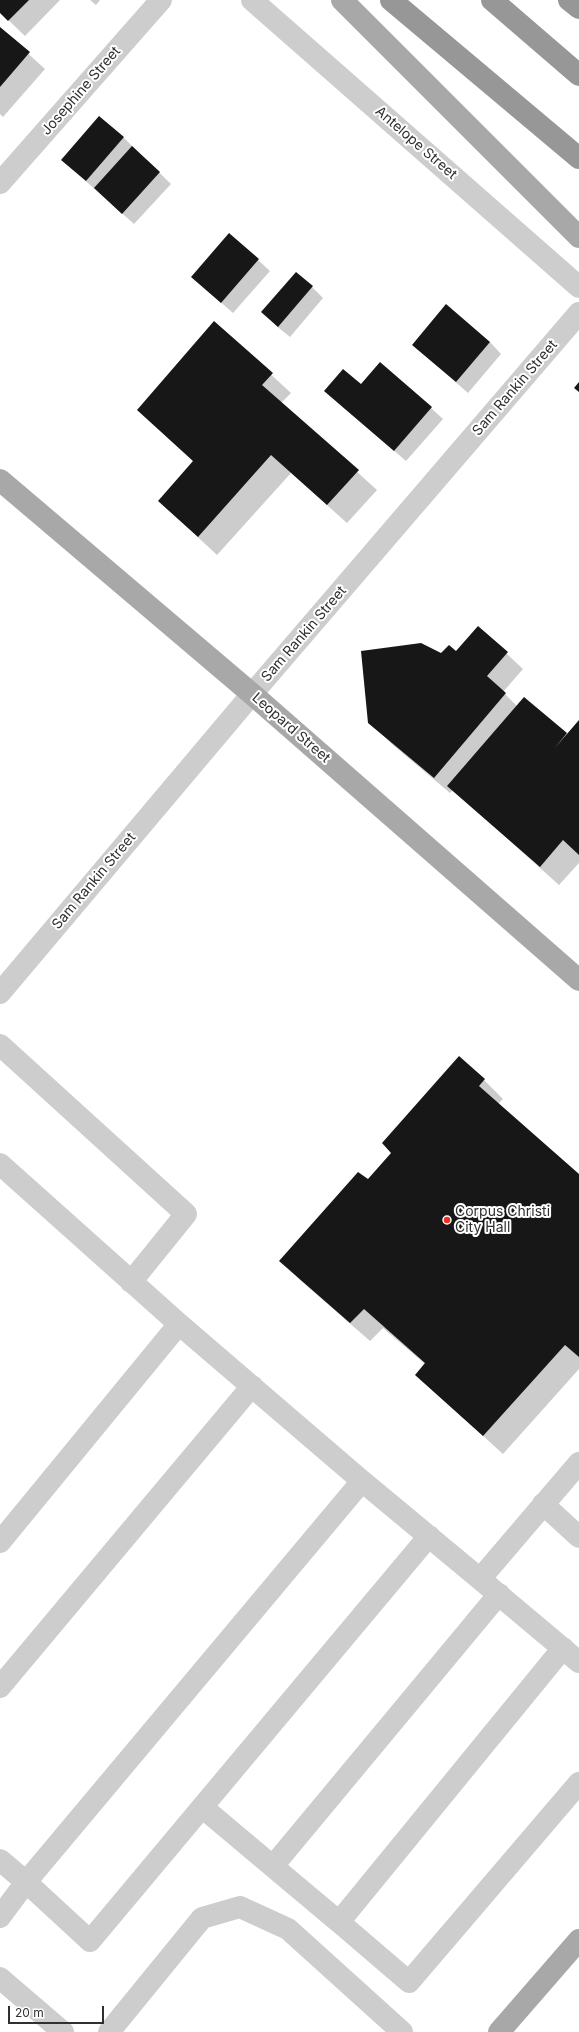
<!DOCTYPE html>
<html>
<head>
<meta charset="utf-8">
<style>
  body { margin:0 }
  #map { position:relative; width:579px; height:2032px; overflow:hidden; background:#fff; font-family:Inter,sans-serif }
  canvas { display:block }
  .scale { position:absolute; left:8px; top:2006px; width:96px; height:18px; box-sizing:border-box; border:2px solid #303030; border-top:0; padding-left:5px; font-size:12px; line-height:14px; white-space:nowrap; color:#303030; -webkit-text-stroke:3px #fff; paint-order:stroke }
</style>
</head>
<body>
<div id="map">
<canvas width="579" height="2032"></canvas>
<div class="scale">20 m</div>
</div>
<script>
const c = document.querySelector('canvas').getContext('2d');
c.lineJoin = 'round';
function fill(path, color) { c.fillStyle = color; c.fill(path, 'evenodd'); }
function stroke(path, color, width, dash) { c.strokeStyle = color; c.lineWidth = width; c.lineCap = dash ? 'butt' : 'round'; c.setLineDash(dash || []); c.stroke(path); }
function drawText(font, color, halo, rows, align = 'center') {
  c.font = font + ' Inter,sans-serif'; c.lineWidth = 4; c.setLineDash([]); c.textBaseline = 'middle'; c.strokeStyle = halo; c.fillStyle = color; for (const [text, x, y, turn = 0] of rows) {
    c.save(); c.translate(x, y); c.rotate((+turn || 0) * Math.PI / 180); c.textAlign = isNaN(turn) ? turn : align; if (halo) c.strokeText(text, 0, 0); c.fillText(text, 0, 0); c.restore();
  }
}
const shadow = new Path2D(`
  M0,0H60L25,36L0,12Z
  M90,0H100L96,5Z
  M0,28L45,69L3,117L0,114Z
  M99,117L124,138L171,184L134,224L62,160Z
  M258,260L270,271L233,313L192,277Z
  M312,287L323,298L290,337L274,324Z
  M214,322L291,393L281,403L377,490L347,523L291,473L217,555L159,501L194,462L138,410Z
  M490,342L501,354L468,393L413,345Z
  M361,385L431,408L443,419L406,461L337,402Z
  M478,627L523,669L503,692L517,706L524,698L567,735L579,722V863L559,885L453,790L450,793L393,745L369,722L441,654L456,652Z
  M484,1080L503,1099L498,1104L579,1175V1369L503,1454L416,1375L425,1364L383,1328L370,1341L300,1280L281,1261L368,1180Z`);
const building = new Path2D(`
  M0,0H29L8,21L0,13Z
  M0,27L30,52L0,87Z
  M99,116L124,137L86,181L61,160Z
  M132,146L160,172L122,214L94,188Z
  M229,233L259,259L221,303L191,277Z
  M296,272L313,286L278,327L261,312Z
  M446,304L490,342L456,382L412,345Z
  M214,321L273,373L262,385L359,470L327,505L271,455L198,537L158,501L193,461L137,410Z
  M380,362L432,407L394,451L324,391L343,369L361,384Z
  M579,382V392L574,388Z
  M478,626L508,652L487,676L506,693L434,778L368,723L361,651L421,643L441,653L449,645L456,651Z
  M524,697L567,733L554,749L579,720V855L563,840L540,867L447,786Z
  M459,1056L485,1079L479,1086L579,1174V1357L565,1345L483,1436L415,1375L425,1363L364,1309L350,1323L279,1261L358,1172L368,1179L391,1153L382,1143Z`);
const minor = new Path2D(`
  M252,0L579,287
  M0,183L161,0
  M0,993L252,694L579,313
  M0,1045L186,1214L131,1282
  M0,1164L179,1324L362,1481
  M579,1463L480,1579L579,1662
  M543,1504L579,1537
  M429,1536L90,1941L26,1882L362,1481L480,1579
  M0,1542L179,1324
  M0,1687L252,1386
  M202,1807L339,1922L563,1648
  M0,1860L26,1882L0,1917
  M273,1866L499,1594
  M339,1922L409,1982L579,1783
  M0,1978L63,2032
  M109,2032L202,1918L240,1907L288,1929L402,2032`);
const major = new Path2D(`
  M342,0L579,237
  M0,480L252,694L579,980
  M499,2032L579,1940`);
const highway = new Path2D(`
  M391,0L579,158
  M492,0L579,75
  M569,0L579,8`);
const markers = [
  [447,1220,4,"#f62c23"]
];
const streetNames = [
  ["Josephine Street",81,91,-49],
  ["Antelope Street",416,143,41],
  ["Sam Rankin Street",515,388,-49],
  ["Sam Rankin Street",304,634,-49],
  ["Leopard Street",291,728,41],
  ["Sam Rankin Street",94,881,-50]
];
const poiNames = [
  ["Corpus Christi",455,1212],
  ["City Hall",455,1228]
];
fill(shadow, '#0003');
fill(building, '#171717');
stroke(minor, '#cdcdcd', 22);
stroke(major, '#a8a8a8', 22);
stroke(highway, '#979797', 22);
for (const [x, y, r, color] of markers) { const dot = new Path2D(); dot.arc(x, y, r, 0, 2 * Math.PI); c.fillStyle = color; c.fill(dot); stroke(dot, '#fff', 1.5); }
drawText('14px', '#303030', '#fff', streetNames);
drawText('14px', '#303030', '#fff', poiNames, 'left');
</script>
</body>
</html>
